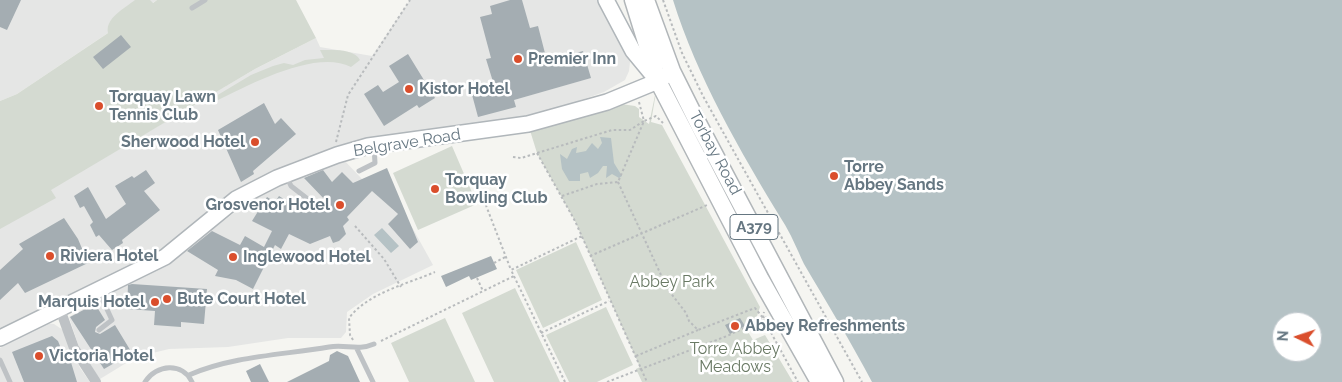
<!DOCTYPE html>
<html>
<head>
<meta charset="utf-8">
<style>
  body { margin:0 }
  #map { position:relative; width:1342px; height:382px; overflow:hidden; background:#f5f5f1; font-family:Raleway,sans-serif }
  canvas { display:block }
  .north { position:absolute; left:1272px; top:312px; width:50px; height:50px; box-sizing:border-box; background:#fff; border:1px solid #c1c8cd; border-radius:50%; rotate:274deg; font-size:14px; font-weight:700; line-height:20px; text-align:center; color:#657681 }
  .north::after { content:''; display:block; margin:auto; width:18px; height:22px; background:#da4e2c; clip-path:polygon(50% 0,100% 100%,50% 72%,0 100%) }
</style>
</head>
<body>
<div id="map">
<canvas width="1342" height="382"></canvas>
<div class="north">N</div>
</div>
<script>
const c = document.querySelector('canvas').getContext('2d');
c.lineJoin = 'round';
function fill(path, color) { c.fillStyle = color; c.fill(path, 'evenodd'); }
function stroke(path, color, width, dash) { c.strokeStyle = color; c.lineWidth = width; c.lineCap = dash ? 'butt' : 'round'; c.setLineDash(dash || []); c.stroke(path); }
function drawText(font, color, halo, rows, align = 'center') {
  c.font = font + ' Raleway,sans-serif'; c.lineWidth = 5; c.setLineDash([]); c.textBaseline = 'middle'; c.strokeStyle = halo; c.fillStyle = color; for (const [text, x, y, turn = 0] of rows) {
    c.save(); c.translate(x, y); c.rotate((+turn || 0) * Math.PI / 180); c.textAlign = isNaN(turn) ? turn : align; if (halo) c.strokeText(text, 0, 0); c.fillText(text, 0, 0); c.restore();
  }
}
const built = new Path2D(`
  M0,0H157L17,94L0,101Z
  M410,0H597L626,51L630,62L629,71L625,80L604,92L553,110L504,122L348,145L293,162L252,183L174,244L0,331V219L255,69L316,38L320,47L372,56Z
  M343,159L379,197L412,227L433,265L373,294L347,312L346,332L341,338H288L228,347L169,349L136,357L100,379L80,350L69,317L185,250L259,194Z
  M45,323L54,324L63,330L80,368L90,382H0V348Z`);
const green = new Path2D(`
  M135,0H150L153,3L157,0H296L316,38L255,69L51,190L56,198L0,229V101L17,94L108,33C105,18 125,8 135,0Z
  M320,50C332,50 354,48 360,60L351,67C316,49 251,84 218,100L216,96L251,75L273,66L284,63L293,65L305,60L324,58Z
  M658,81L651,122L662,125L760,307L756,319L745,327L753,340L765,335L793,382H642L636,369L640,367L575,221L537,153L528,124L607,102L635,106L639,109V117L649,124Z
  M452,146L477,204L418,230L393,173Z
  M576,242L602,300L543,328L516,270Z
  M515,288L560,382H494L462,313Z
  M606,307L633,365L597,382H569L546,335Z
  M445,318L475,382H409L391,343Z`);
const water = new Path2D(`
  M673,0H1342V382H872C851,342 827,303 804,264C797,249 791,234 782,220C740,151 697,77 673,0ZM1282,322H1312V352H1282Z
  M600,137L611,138L614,163L622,176L619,178L612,174L606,178L607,166H603L598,173L590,178L588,172L580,174V181H569L562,169L560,154L567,159L572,149L577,147L576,153L586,151L592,143L598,149L602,143Z
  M382,228L399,246L391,253L374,235Z`);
const building = new Path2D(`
  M0,0H21L7,30L0,27Z
  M510,0H522L530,28L538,26L547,61L583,51L591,78L514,100L516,107L478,117L471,91L494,85L486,59L491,58L480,17L492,14L490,6Z
  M121,35L131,47L103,69L93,57Z
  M408,54L435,98L419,108L417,105L384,126L364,94L378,85L383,92L399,82L389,66Z
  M264,103L275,124L281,118L296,134L253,171L254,174L241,182L218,130Z
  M387,168L418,242L410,249L388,224L398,214L372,191L347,217L349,220L343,226L346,234L339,241L333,243L330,236L310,244L289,234L281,249L275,245L253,289L236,280L215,276L218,270L187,251L212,231L240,245L245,236L264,247L272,231L252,221L267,197L275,202L279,196L306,213L328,203L304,178L323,170L332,182L342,172L353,183Z
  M146,170L155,183L144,191L160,210L122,240L123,243L112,250L99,235L96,237L90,225L93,222L84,206L80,208L74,196L88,187L106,219L126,204L115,186L132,176L134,178Z
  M64,218L78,239L88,263L25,293L18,283L0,300V270L23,249L19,244Z
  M491,256L497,269L471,280L469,276L446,287L441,276Z
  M132,284L207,289L204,324L181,322V327L154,325L155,311L127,309L128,285Z
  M95,304L105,320L96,327L95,332L100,334L115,325L132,353L104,369L70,317Z
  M740,318L745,326L730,334L725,325Z
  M52,336L58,341L66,361L70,359L77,382H24L12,352Z
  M337,351L348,356L360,382H287L329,361L330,355Z
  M260,364L269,382H251L246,371Z`);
const path = new Path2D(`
  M663,0L682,53L703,96L862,382
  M336,142L348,95L410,0
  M537,153L575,221L647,382
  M513,157L521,158L612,130H630L644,121L639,102
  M479,176L480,190L511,270
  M618,182L667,288L686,313L689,321L698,330L755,308L763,318L798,382
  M562,196L597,184L618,182L644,121L656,116L663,123
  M355,226L384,259L401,287
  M590,256L707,205
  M494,263L507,256
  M477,278L483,291
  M763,318L764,312
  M541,333L609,301
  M353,340L350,335L349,318C368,293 407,284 435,272
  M381,341L514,276
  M636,356L698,330
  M565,382L511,270L582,236
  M607,382L727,336L767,317`);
const lane = new Path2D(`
  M192,8L205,0
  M359,171L375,163L374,147
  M286,175L291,186L309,200
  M99,330L112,320L99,292
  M357,349L373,382
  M0,360L10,382
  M189,375C233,356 282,355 329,347C345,344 358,351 374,344
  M145,382C156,364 183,362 192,382`);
const street = new Path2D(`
  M60,309L74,348L96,382`);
const secondary = new Path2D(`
  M606,0L633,51L657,80
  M0,338L165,257L236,199L277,178L337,155L368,146L528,124L607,102L658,81L667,75`);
const primary = new Path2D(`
  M633,0L658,81L760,278L819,382
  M646,0L672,71L699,125L835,382`);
const markers = [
  [518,59,5,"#da4e2c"],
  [409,89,5,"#da4e2c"],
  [99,106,5,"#da4e2c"],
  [255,142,5,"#da4e2c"],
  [834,176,5,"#da4e2c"],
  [435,189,5,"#da4e2c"],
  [340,205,5,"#da4e2c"],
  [50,256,5,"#da4e2c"],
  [233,257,5,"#da4e2c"],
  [167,299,5,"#da4e2c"],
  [155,302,5,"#da4e2c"],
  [735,326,5,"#da4e2c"],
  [39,356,5,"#da4e2c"]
];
const shields = [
  [754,227,48]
];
const shieldNames = [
  ["A379",754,227]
];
const poiNames = [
  ["Premier Inn",528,59],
  ["Kistor Hotel",419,89],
  ["Torquay Lawn",109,97],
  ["Tennis Club",109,115],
  ["Sherwood Hotel",245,142,"right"],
  ["Torre",844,167],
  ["Abbey Sands",844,185],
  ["Torquay",445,180],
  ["Bowling Club",445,198],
  ["Grosvenor Hotel",330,205,"right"],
  ["Riviera Hotel",60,256],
  ["Inglewood Hotel",243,257],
  ["Bute Court Hotel",177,299],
  ["Marquis Hotel",145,302,"right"],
  ["Abbey Refreshments",745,326],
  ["Victoria Hotel",49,356]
];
const streetNames = [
  ["Belgrave Road",407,143,-9],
  ["Torbay Road",715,153,62]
];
const parkNames = [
  ["Abbey Park",672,282],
  ["Torre Abbey",735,349],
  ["Meadows",735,367]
];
fill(built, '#e5e6e5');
fill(green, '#d4dad1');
fill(water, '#b5c2c5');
fill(building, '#a4adb2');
stroke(secondary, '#b0b6ba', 18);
stroke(primary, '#b1b6b9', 19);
stroke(path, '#b8bbbd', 2, [2.5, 2.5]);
stroke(lane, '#bec2c5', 5);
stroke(street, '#bec2c5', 10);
stroke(secondary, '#fff', 15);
stroke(primary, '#fff', 16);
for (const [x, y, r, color] of markers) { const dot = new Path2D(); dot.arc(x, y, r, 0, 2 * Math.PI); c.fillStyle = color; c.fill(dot); stroke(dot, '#fff', 2); }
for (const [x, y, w] of shields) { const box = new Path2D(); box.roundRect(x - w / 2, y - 12.5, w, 25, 4); c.fillStyle = '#fff'; c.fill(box); stroke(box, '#657681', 1); }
drawText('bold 15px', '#657681', null, shieldNames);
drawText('bold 16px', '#657681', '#fff', poiNames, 'left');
drawText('16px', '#657681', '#fff', streetNames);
drawText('16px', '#697964', '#fff', parkNames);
</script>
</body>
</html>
